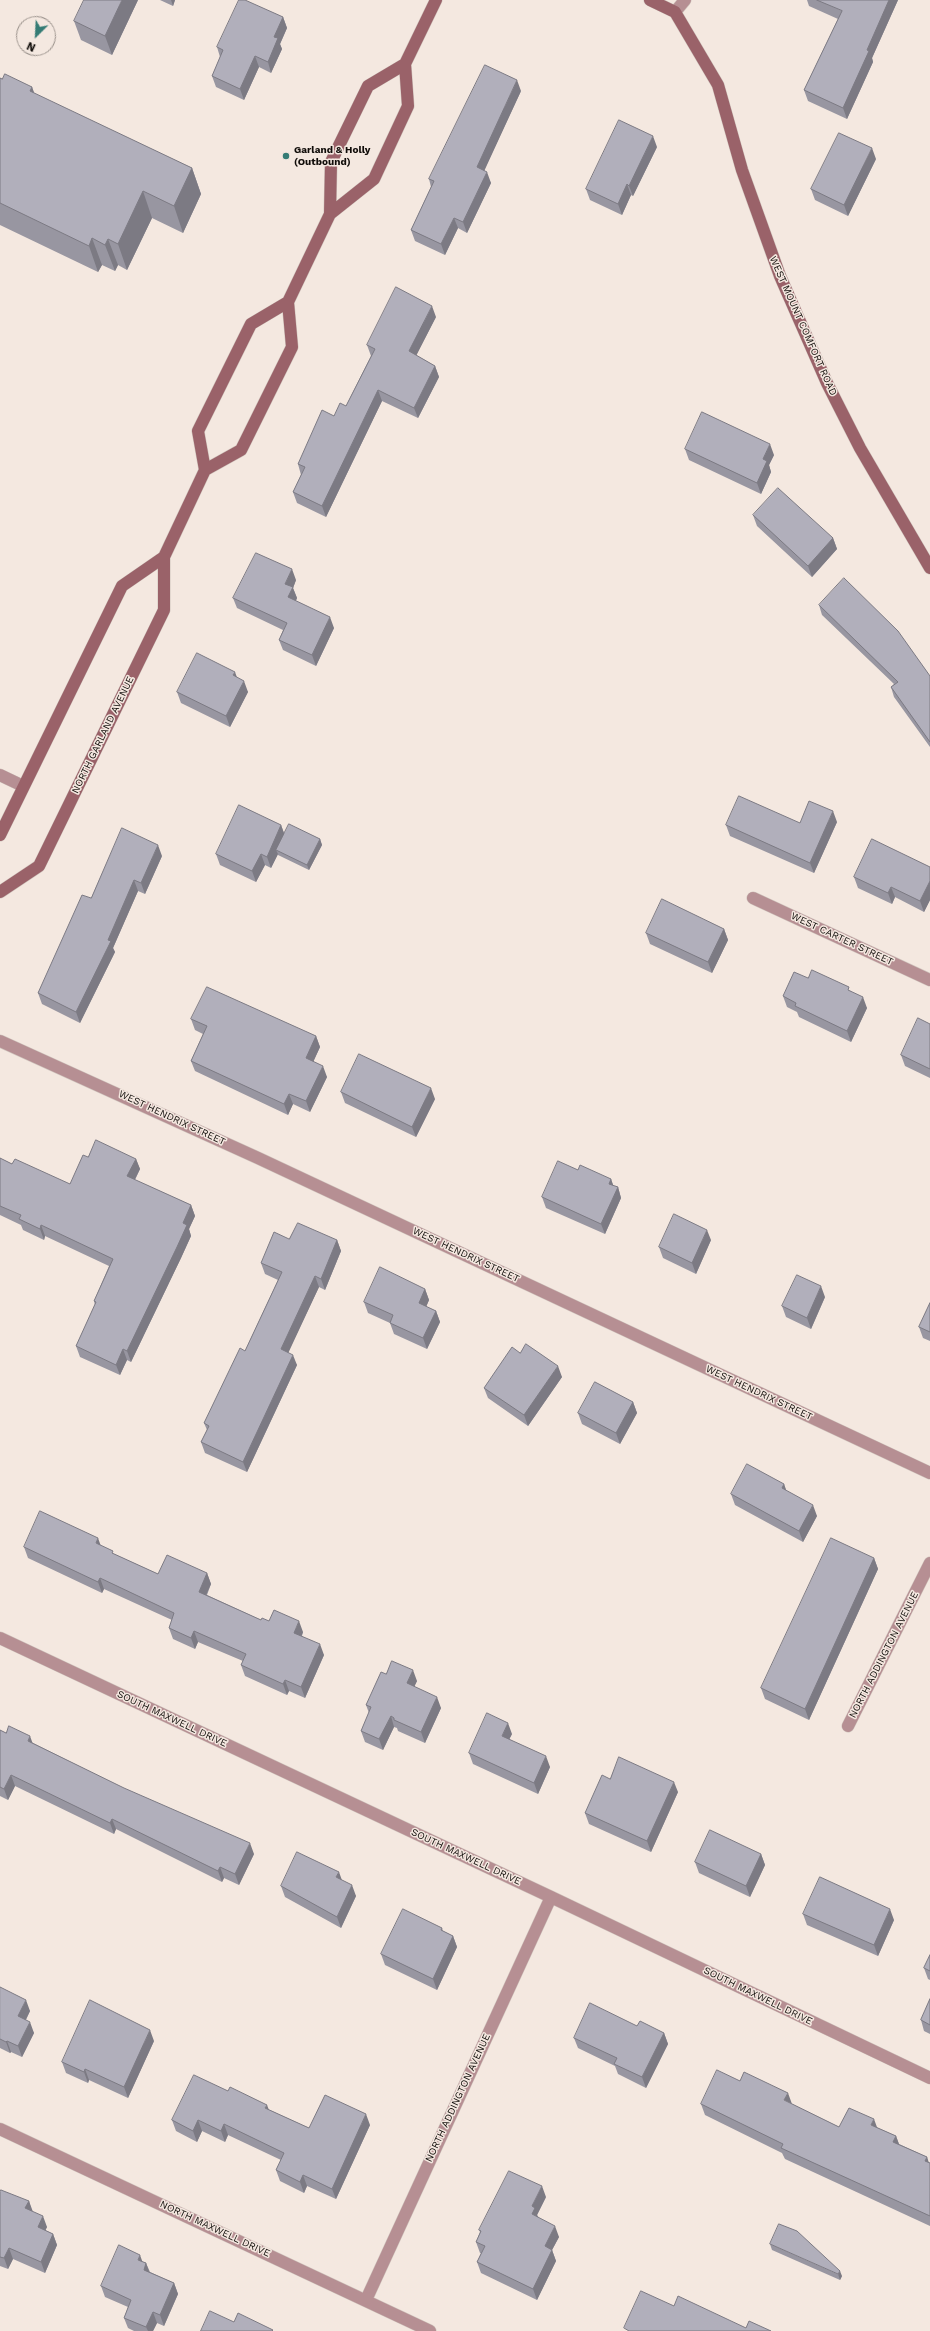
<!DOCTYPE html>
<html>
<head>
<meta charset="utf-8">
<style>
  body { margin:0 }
  #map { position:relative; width:930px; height:2331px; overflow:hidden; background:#f4e8e0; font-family:"Work Sans",sans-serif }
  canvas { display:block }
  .north { position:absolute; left:16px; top:16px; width:40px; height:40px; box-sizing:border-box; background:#f4e8e0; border:1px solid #99908a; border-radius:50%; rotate:204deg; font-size:11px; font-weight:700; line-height:16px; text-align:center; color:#100c09 }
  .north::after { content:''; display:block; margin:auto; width:14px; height:18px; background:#357c75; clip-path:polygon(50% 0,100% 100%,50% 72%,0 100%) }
</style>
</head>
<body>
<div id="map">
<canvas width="930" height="2331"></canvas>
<div class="north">N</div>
</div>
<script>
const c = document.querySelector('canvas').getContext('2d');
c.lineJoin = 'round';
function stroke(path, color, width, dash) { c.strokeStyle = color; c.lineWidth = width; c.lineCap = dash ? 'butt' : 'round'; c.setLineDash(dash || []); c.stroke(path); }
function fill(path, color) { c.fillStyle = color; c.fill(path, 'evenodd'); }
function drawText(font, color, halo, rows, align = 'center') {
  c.font = font + ' "Work Sans",sans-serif'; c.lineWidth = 3; c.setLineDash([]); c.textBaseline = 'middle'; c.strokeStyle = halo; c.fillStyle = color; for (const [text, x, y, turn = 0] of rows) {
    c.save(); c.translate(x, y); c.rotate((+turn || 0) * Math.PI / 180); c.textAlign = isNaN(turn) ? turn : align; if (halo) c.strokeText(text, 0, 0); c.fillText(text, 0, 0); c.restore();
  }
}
const lane = new Path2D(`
  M848,1726L930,1563`);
const street = new Path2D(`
  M675,12L685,0
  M0,775L23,786
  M753,898L930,980
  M0,1041L258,1158L930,1473
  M0,1638L551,1897L930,2078
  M0,2129L430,2331
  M366,2300L551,1897`);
const secondary = new Path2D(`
  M650,0L675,12L718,85L742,170L780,276L827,383L860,448L930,568
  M330,214L374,179L408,106L405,64L436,0
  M205,470L241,450L292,347L288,302L330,214L331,162L368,86L405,64
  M0,835L122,586L164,557
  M0,892L39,866L164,610V557L205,470L198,431L251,324L288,302`);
const wall = new Path2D(`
  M138,0L112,55L81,40L74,21Z
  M160,0H175L173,6Z
  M807,0H898L872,58L873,62L847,119L808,101L804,90L838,19L809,6Z
  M283,17L287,28L280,44L282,49L271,73L259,67L244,100L216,87L212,76L220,57L217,47Z
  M0,78L32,87L34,94L192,168L201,194L183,233L152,218L127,270L118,265L115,271L102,265L98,272L0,225Z
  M521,91L484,170L491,183L467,233L458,228L445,255L415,241L411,230L431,187L429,179Z
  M657,147L633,196L631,195L622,215L590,200L586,189Z
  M876,159L848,216L815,200L811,189Z
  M436,317L416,355L435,366L439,377L418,418L382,401L326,517L297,503L293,492L301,475L298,464L334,416L346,406L371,356L367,345Z
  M685,449L774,455L769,465L771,472L761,494L689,460Z
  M753,515L833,538L837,549L812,577L757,526Z
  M296,580L293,588L297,598L296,601L334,628L316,666L283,650L279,640L283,630L237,608L233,598Z
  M819,605L930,676V747L894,697L891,687L894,684L822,615Z
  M237,677L248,692L230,727L181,703L177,692Z
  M837,822L814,873L730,836L726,825Z
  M281,825L284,833L320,839L322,845L309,870L278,855V854L271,868L265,865L256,882L220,865L216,854Z
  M162,856L145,894L138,891L113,948L115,952L80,1023L42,1004L38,993L91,898Z
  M930,867V900L924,912L895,897L892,904L858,888L854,877Z
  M724,929L728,940L712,973L650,944L646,933Z
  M808,978L851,991L867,1008L851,1042L799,1017L797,1012L787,1007L783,996Z
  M191,1019L316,1036L320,1047L313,1062L327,1077L310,1112L293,1104L288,1115L195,1071L191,1061L203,1034L195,1030Z
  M930,1024V1078L905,1066L901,1055Z
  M341,1092L435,1099L416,1137L345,1103Z
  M88,1157L136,1159L140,1169L135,1180L191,1205L195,1216L189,1229L191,1236L181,1258L131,1362L127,1360L120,1375L80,1357L76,1346L95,1305L94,1301L109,1266L45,1236L44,1240L23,1230L21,1225L0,1215V1158L12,1164L70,1184Z
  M578,1170L611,1179L613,1186L618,1187L621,1198L605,1234L546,1208L542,1197Z
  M289,1239L337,1240L341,1251L325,1290L319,1287L288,1352L297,1365L247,1472L205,1453L201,1442L207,1430L204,1423L245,1351L278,1280L265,1274L261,1263Z
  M711,1240L696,1274L663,1258L659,1247Z
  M425,1289L429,1300L426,1307L436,1311L440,1322L427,1349L394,1334L390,1323L368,1313L364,1302Z
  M825,1297L811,1329L786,1317L782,1306Z
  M930,1303V1341L923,1338L919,1327Z
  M520,1353L562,1377L528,1426L488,1398L484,1388Z
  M633,1402L637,1413L620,1444L582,1424L578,1413Z
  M784,1484L786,1491L817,1516L803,1542L735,1505L731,1494Z
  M101,1546L114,1554L158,1574L207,1573L211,1584L207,1595L261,1620L269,1621L303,1632L302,1636L324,1655L305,1698L289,1691L287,1695L245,1676L241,1665L243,1661L198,1642L195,1649L173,1639L169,1628L172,1620L104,1589L102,1593L28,1558L24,1547Z
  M874,1558L878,1569L809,1720L765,1699L761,1688Z
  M386,1674L417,1681L414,1686L441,1708L425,1743L398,1731L397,1728L394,1727L383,1750L365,1742L361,1731L369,1713L366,1705Z
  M0,1730L6,1733L33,1743L254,1854L239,1885L224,1878L222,1882L116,1829L114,1834L15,1786L8,1800L0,1796Z
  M512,1734L509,1739L550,1767L538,1794L473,1764L469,1753Z
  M610,1779L678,1792L651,1852L589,1824L585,1813Z
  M761,1854L765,1865L750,1897L699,1873L695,1862Z
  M342,1880L356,1896L341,1928L285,1897L281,1886Z
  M803,1914L894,1920L878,1956L807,1925Z
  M442,1928L443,1931L453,1936L457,1947L437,1990L385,1965L381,1954Z
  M930,1955V1980L928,1979L924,1968Z
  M0,1987L30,2011L26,2020L34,2033L22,2057L11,2052L10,2053L0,2048Z
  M930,1999V2034L924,2031L921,2020Z
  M637,2026L664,2033L668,2044L646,2088L618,2074L615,2066L578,2048L574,2038Z
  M154,2041L128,2098L89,2080L88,2083L66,2073L62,2062Z
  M740,2081L792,2104L839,2127H876L896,2136L899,2144L927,2157L928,2162L930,2163V2226L785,2159L782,2153L705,2115L701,2104Z
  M228,2091L309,2128L370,2125L336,2199L307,2186L304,2193L280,2181L276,2170L281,2160L228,2135L225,2142L202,2131L197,2142L176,2131L172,2120Z
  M0,2192L29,2201L32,2212L47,2227L45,2230L53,2234L57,2245L45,2273L13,2259L8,2269L0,2266Z
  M546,2197L537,2215L538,2218L559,2237L552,2250L556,2261L537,2300L481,2273L477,2262L481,2253H480L476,2242L480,2232L479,2230Z
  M770,2244L842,2276L840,2280L772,2250Z
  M143,2262L146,2263L150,2272L174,2283L178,2294L164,2326L157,2323L153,2331H134L128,2328L124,2318L128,2307L105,2297L101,2286Z`);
const shadedWall = new Path2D(`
  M122,0H138L112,55L105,36Z
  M171,0H175L173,6Z
  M889,0H898L872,58L873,62L847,119L843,108L867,50Z
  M283,17L287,28L280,44L282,49L271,73L268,62L274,37Z
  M255,56L259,67L244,100L240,89Z
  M517,80L521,91L481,178L477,167Z
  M32,87L42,113L30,91Z
  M653,136L657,147L633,196L629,186Z
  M872,148L876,159L848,216L844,205Z
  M192,168L201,194L183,233L174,206Z
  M487,172L491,183L467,233L463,222Z
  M627,184L631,195L622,215L618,204Z
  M143,191L152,218L127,270L118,244Z
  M454,218L458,228L445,255L441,244Z
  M92,238L102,265L98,272L89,246Z
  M108,239L118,265L115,271L105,245Z
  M432,306L436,317L413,362L409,351Z
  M435,366L439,377L418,418L414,408Z
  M378,390L382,401L326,517L322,506Z
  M770,444L774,455L769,465L771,472L761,494L757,483L763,459Z
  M833,538L837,549L812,577L808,566Z
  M292,569L296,580L293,588L297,598L292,608L288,597L285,584Z
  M330,617L334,628L316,666L312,655Z
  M235,672L239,683L233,675Z
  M244,681L248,692L230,727L226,716Z
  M833,811L837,822L814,873L810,863Z
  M281,825L285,836L276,850L278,854L271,868L267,857Z
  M320,839L322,845L309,870L307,865Z
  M158,845L162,856L145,894L141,883Z
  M261,854L265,865L256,882L252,871Z
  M134,880L138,891L113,948L115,952L80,1023L76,1012L108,940Z
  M930,881V900L924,912L920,901Z
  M891,887L895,897L892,904L888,893Z
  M724,929L728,940L712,973L708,962Z
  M863,997L867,1008L851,1042L847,1031Z
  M316,1036L320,1047L310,1069L306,1058Z
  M323,1066L327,1077L310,1112L306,1101Z
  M431,1088L435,1099L416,1137L412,1127Z
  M289,1094L293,1104L288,1115L284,1104Z
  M136,1159L140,1169L131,1187L127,1176Z
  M611,1179L615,1190L609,1184Z
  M618,1187L621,1198L605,1234L601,1224Z
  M191,1205L195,1216L189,1229L191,1236L181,1258L131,1362L127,1351L183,1223Z
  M41,1225L45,1236L44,1240L40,1229Z
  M707,1230L711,1240L696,1274L692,1263Z
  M337,1240L341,1251L325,1290L321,1279Z
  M315,1276L319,1287L285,1360L281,1349Z
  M821,1286L825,1297L811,1329L807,1318Z
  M425,1289L429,1300L423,1314L419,1303Z
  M436,1311L440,1322L427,1349L423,1338Z
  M123,1349L127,1360L120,1375L116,1365Z
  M293,1355L297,1365L247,1472L243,1462Z
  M558,1366L562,1377L528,1426L524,1415Z
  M633,1402L637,1413L620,1444L616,1433Z
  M784,1484L788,1495L782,1488Z
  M813,1505L817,1516L803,1542L799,1531Z
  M98,1538L102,1549L96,1543Z
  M874,1558L878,1569L809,1720L805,1709Z
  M207,1573L211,1584L203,1602L199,1592Z
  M100,1578L104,1589L102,1593L98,1582Z
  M299,1621L303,1632L298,1644L294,1633Z
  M194,1631L198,1642L195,1649L191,1638Z
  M320,1644L324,1655L305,1698L301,1687Z
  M413,1670L417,1681L411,1694L407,1683Z
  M285,1680L289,1691L287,1695L283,1684Z
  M437,1697L441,1708L425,1743L421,1732Z
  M391,1716L394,1727L383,1750L379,1739Z
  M508,1723L512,1734L506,1746L502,1736Z
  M30,1736L34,1747L28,1741Z
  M546,1756L550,1767L538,1794L534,1783Z
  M11,1775L15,1786L8,1800L4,1789Z
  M674,1782L678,1792L651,1852L647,1841Z
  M112,1819L116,1829L114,1834L110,1823Z
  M250,1843L254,1854L239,1885L235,1874Z
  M761,1854L765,1865L750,1897L746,1886Z
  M220,1867L224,1878L222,1882L218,1871Z
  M339,1872L343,1883L336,1877Z
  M352,1885L356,1896L341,1928L337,1917Z
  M890,1909L894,1920L878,1956L874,1945Z
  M453,1936L457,1947L437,1990L433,1979Z
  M26,2000L30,2011L22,2027L18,2016Z
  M30,2022L34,2033L22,2057L18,2046Z
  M150,2030L154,2041L128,2098L124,2087Z
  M664,2033L668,2044L646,2088L642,2077Z
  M7,2041L11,2052L10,2053L6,2042Z
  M85,2069L89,2080L88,2083L84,2072Z
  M788,2093L792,2104L784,2100Z
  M267,2105L271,2115L265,2108Z
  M366,2114L370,2125L336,2199L332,2189Z
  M874,2119L878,2130L871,2125Z
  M198,2120L202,2131L197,2142L193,2131Z
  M224,2124L228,2135L225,2142L221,2131Z
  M896,2136L900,2147L893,2142Z
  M927,2157L930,2166L925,2161Z
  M303,2175L307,2186L304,2193L300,2182Z
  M542,2186L546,2197L537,2215L539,2218L532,2214V2206Z
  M29,2201L33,2212L25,2208Z
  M43,2216L47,2227L42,2238L38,2227Z
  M555,2226L559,2237L552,2250L556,2261L537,2300L533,2289L545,2246Z
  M53,2234L57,2245L45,2273L41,2262Z
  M9,2248L13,2259L8,2269L4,2258Z
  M140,2255L144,2266L138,2260Z
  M146,2263L150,2274L144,2270Z
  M840,2271L842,2276L840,2280L838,2274Z
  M174,2283L178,2294L164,2326L160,2315Z
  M153,2312L157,2323L153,2331H148L146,2327Z`);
const building = new Path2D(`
  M84,0H122L105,36L74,21Z
  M239,0H245L283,17L274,37L278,38L268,62L255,56L240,89L212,76L223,50L217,47Z
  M817,0H889L867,50L869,51L843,108L804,90L842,11Z
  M485,65L517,80L477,167L487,172L463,222L454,218L441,244L411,230L434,181L429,179Z
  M5,74L32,87L30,91L192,168L174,206L143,191L118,244L108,239L105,245L92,238L89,246L0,203V78L2,79Z
  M619,120L653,136L629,186L627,184L618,204L586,189Z
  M839,133L872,148L844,205L811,189Z
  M396,287L432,306L409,351L435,366L414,408L378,390L322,506L293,492L305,467L298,464L322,410L334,416L340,403L346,406L375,349L367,345Z
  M702,412L770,444L763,459L767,461L757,483L685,449Z
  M778,488L833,538L808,566L753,515Z
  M256,553L292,569L285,584L293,587L288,597L330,617L312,655L279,640L287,623L233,598Z
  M844,578L898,631L930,676V742L891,687L898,682L819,605Z
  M197,653L235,672L233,675L244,681L226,716L177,692Z
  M739,796L800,823L809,801L833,811L810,863L726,825Z
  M239,805L281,825L267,857L261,854L252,871L216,854Z
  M289,824L320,839L307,865L276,850Z
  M122,828L158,845L141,883L134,880L108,940L111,941L76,1012L38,993L82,895L91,898Z
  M872,839L930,867V881L920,901L891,887L888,893L854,877Z
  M662,899L724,929L708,962L646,933Z
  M812,970L849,987L848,990L863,997L847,1031L795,1006L796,1003L783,996L794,972L808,978Z
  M207,987L316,1036L306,1058L323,1066L306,1101L289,1094L284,1104L191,1061L207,1026L191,1019Z
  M918,1018L930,1024V1069L901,1055Z
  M359,1054L431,1088L412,1127L341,1092Z
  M96,1140L136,1159L127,1176L191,1205L183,1223L187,1225L177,1247L127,1351L123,1349L116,1365L76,1346L96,1302L94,1301L113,1259L41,1225L40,1229L19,1219L21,1215L0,1206V1158L12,1164L15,1159L70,1184L83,1155L88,1157Z
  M558,1161L578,1170L580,1165L611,1179L609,1184L618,1187L601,1224L542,1197Z
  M674,1214L707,1230L692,1263L659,1247Z
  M298,1223L337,1240L321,1279L315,1276L281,1349L293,1355L243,1462L201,1442L209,1426L204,1423L240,1348L245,1351L282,1272L261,1263L274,1232L289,1239Z
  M380,1267L425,1289L419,1303L436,1311L423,1338L390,1323L393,1315L364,1302Z
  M797,1275L821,1286L807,1318L782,1306Z
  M930,1303V1332L919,1327Z
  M526,1344L558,1366L524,1415L484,1388L512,1347L520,1353Z
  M595,1382L633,1402L616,1433L578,1413Z
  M747,1464L784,1484L782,1488L813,1505L799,1531L731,1494Z
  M40,1511L98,1538L96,1543L113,1551L112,1553L158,1574L167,1555L207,1573L199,1592L261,1620L262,1618L269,1621L274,1610L299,1621L294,1633L320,1644L301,1687L285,1680L283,1684L241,1665L246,1654L194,1631L191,1638L169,1628L174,1613L100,1578L98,1582L24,1547Z
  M831,1538L874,1558L805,1709L761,1688Z
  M392,1661L413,1670L407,1683L437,1697L421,1732L394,1720V1718L391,1716L379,1739L361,1731L371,1707L366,1705L381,1672L386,1674Z
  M487,1713L508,1723L502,1736L546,1756L534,1783L469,1753Z
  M9,1726L30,1736L28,1741L124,1788L250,1843L235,1874L220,1867L218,1871L112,1819L110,1823L11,1775L4,1789L0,1787V1730L6,1733Z
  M619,1757L674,1782L647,1841L585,1813L602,1775L610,1779Z
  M710,1830L761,1854L746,1886L695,1862Z
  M297,1852L339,1872L336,1877L352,1885L337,1917L281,1886Z
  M820,1877L890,1909L874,1945L803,1914Z
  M403,1909L442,1928L441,1930L453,1936L433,1979L381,1954Z
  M930,1955V1971L924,1968Z
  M0,1987L26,2000L18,2016L30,2022L18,2046L7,2041L6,2042L0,2039Z
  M930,1999V2025L921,2020Z
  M90,2000L150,2030L124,2087L85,2069L84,2072L62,2062Z
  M590,2003L637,2026L640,2021L664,2033L642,2077L614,2064L617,2058L574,2038Z
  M717,2070L740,2081L744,2072L788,2093L784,2100L839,2127L849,2108L874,2119L871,2125L896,2136L893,2142L927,2157L925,2161L930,2163V2216L781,2148L783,2144L701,2104Z
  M194,2075L228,2091L230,2087L267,2105L265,2108L309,2128L325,2095L366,2114L332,2189L303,2175L300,2182L276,2170L284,2153L224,2124L221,2131L198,2120L193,2131L172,2120Z
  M509,2171L542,2186L532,2206L535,2208L532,2214L555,2226L545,2246L552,2250L533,2289L477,2262L485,2246L476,2242L481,2231L479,2230Z
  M1,2190L29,2201L25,2208L43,2216L38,2227L53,2234L41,2262L9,2248L4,2258L0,2257V2192Z
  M779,2224L797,2231L840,2271L838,2274L770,2244Z
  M119,2245L140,2255L138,2260L146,2263L144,2270L174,2283L160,2315L153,2312L146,2327L124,2318L131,2300L101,2286Z
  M641,2291L674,2306L678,2296L746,2328L749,2321L771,2331H629L624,2328Z
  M210,2311L234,2322L238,2313L273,2330L272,2331H201Z`);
const markers = [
  [286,156,4,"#357c75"]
];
const poiNames = [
  ["Garland & Holly",294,150],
  ["(Outbound)",294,162]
];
const streetNames = [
  ["WEST MOUNT COMFORT ROAD",803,326,66],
  ["NORTH GARLAND AVENUE",103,735,-64],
  ["WEST CARTER STREET",842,939,25],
  ["WEST HENDRIX STREET",172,1118,25],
  ["WEST HENDRIX STREET",466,1255,25],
  ["WEST HENDRIX STREET",759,1393,25],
  ["NORTH ADDINGTON AVENUE",884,1655,-63],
  ["SOUTH MAXWELL DRIVE",172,1719,25],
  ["SOUTH MAXWELL DRIVE",466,1857,25],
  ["SOUTH MAXWELL DRIVE",758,1996,26],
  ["NORTH ADDINGTON AVENUE",458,2098,-65],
  ["NORTH MAXWELL DRIVE",215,2229,25]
];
stroke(lane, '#d0c5be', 13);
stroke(street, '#d0c5be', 13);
stroke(secondary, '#d0c5be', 13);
stroke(lane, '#b68f93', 12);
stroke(street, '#b68f93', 12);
stroke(secondary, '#9a6269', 12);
fill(wall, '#9896a1');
fill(shadedWall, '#7c7a83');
fill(building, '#b1afbb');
stroke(building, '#7c7a83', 1);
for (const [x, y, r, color] of markers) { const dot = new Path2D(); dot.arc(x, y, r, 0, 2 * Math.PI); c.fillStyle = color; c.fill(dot); stroke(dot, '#f4e8e0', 1.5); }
drawText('bold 10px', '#100c09', '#f4e8e0', poiNames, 'left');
drawText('10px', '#100c09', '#f4e8e0', streetNames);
</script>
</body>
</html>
